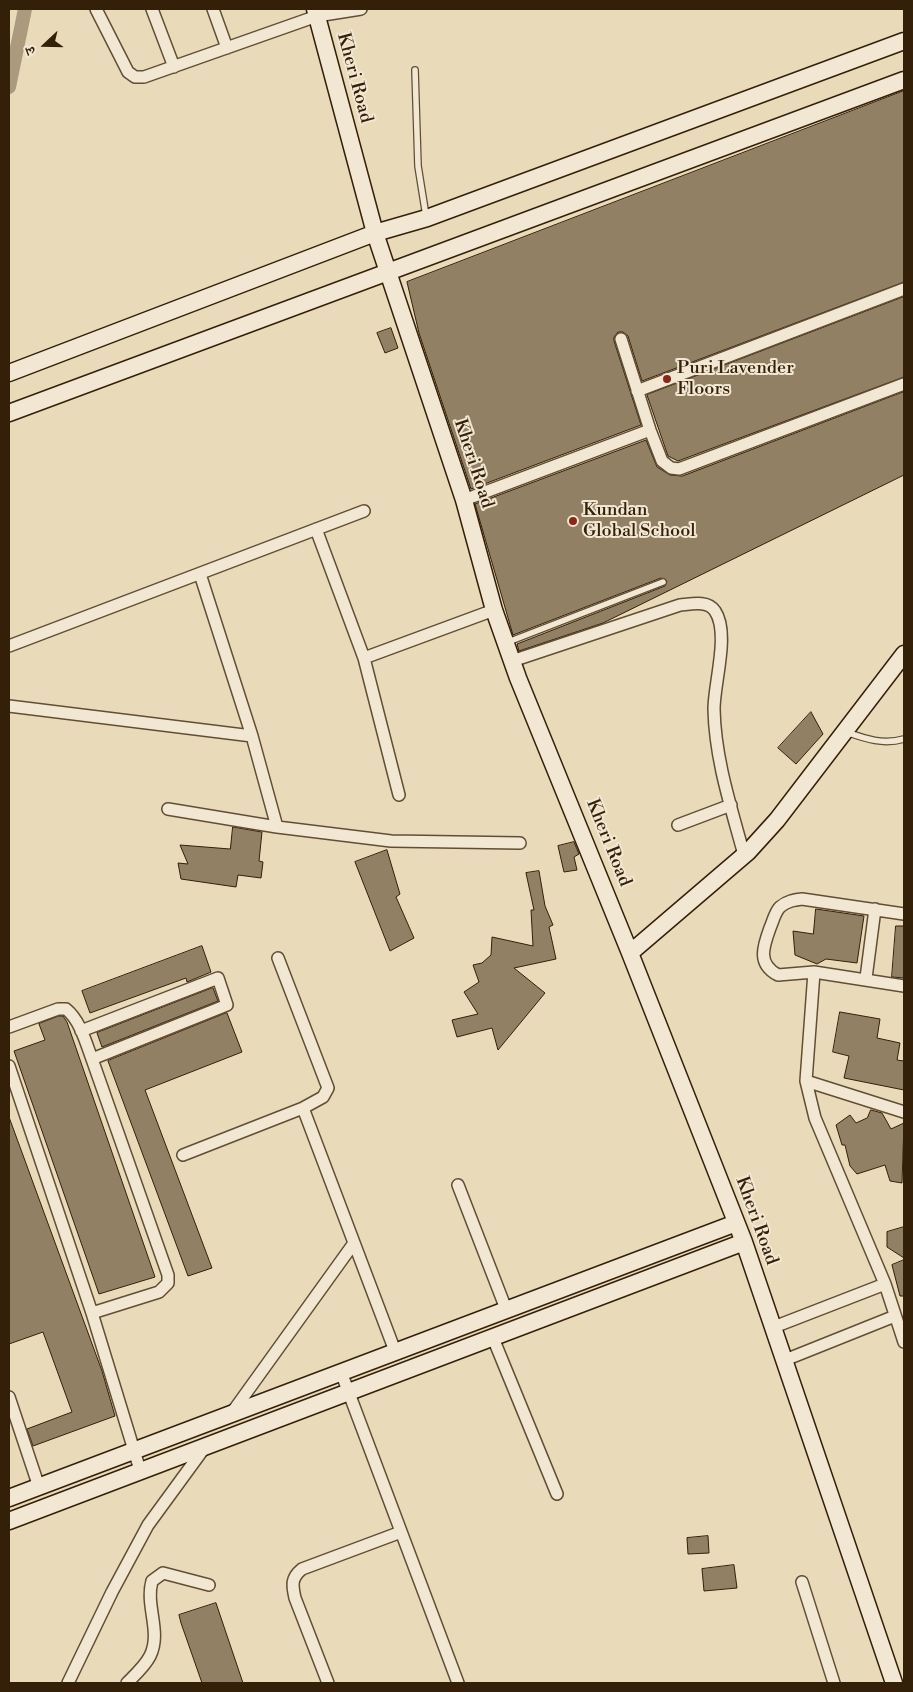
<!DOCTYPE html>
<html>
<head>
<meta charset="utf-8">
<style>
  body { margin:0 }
  #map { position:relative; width:913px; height:1692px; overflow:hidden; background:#e9dab9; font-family:"Libre Bodoni","Noto Serif Devanagari",serif }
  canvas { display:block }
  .frame { position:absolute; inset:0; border:10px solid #341f09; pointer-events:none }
  .north { position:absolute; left:20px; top:20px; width:50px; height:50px; -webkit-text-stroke:4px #f1e7d2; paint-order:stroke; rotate:249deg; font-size:14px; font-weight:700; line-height:20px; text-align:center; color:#341f09 }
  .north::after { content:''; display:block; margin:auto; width:18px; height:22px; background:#341f09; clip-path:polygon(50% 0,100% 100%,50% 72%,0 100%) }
</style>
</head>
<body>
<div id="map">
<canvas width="913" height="1692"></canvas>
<div class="frame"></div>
<div class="north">उ</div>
</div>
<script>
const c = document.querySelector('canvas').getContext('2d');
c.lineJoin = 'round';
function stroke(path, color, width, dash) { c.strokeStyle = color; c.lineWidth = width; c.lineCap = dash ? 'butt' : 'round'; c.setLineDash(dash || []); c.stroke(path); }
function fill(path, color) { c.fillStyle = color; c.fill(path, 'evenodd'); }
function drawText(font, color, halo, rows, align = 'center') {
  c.font = font + ' "Libre Bodoni",serif'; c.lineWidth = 4; c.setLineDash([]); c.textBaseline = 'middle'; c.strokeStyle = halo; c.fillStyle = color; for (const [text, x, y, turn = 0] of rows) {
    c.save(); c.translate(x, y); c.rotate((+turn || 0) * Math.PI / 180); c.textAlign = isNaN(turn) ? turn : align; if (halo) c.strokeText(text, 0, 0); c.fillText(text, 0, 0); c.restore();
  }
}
const canal = new Path2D(`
  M9,87L25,9`);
const building = new Path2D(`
  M904,91V282L642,381L628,336L623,332H618L614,337V341L641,425L471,489L419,333L407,282Z
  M904,297V377L678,461L668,456L647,395Z
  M391,328L398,348L385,353L377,333Z
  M904,392V475L603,623L519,651L517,644L665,586L667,581L661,578L513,635L475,504L646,440L657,467L670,475L682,476Z
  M811,712L823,734L796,764L778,748Z
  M233,827L262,832L259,861L263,862L261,878L238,875L236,887L181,879L178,863L188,864L180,845L230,849Z
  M574,842L579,854L574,857L577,870L564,872L558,846Z
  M387,850L400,894L396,897L414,938L390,951L355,862Z
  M539,871L545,906L553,925L549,927L556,959L514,968L545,993L498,1050L492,1028L457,1037L452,1020L478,1014L464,992L479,982L473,965L482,963L491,955L492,937L533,946L531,910H534L526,873Z
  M816,909L864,916L857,963L826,959L817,964L795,955L793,931L813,934Z
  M896,926H904V978L892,977Z
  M202,946L211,972L187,982L186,978L90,1013L82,991Z
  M213,988L218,1001L102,1047L97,1033Z
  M840,1012L880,1019L877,1038L900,1043L897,1060L904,1061V1090L844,1078L849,1056L833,1052Z
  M227,1013L242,1052L145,1090L212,1268L188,1276L108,1061Z
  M59,1016H63L67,1022L155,1277L99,1294L14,1051L45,1040L39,1024Z
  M871,1110L882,1113L891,1129L904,1123L902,1183L890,1181L885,1165L857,1174L850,1166L845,1145H842L836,1125L850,1115L856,1123L867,1118Z
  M9,1117L102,1371L115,1416L33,1446L27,1429L72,1412L43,1332L9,1344Z
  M904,1227V1258L887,1247V1232Z
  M904,1260V1296H900L892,1265Z
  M708,1536L709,1553L688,1554L687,1538Z
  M734,1565L737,1588L704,1591L702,1569Z
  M216,1603L243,1683H202L181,1623L179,1615Z`);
const lane = new Path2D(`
  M415,70L418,166L426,216
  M508,642L663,582
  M846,732C866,739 883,745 904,739`);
const street = new Path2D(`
  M96,9L128,72L135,77H144L317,16L361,9
  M152,9L174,67
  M213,9L227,48
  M621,339L650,430L662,461L671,468L679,469L904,384
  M637,391L904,289
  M464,500L650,430
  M316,529L364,658L399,795
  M200,574L252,736L277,827
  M9,646L364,511
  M364,658L494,610
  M512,661L680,605C691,604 708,600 715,611C730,633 714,683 714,709C715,759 731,807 744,855
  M9,706L252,736
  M168,809L277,827L391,841L520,843
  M678,825L731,805
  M904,914L802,899C794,900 787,901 780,907C775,912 773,921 770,928C763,947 757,964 778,975L814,972L904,986
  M278,958L328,1088L323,1097L303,1108
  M814,972L806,1081L815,1118L885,1284L904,1342
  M866,978L875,909
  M9,1027L58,1009H66C80,1020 86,1043 92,1059L168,1275V1283L159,1292L92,1313
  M81,1031L218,978L227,1005L92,1059
  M9,1066L92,1313L140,1470
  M806,1081L904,1112
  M183,1155L303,1108L395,1351
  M458,1185L506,1309
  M774,1327L885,1284
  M493,1338L557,1494
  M785,1360L895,1316
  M341,1372L458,1683
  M9,1397L39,1487
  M231,1414L354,1243
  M802,1582L834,1683
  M68,1683L112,1592L148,1525L205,1447
  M127,1683C135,1675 145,1666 150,1656C162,1632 145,1606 152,1581L163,1573L209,1585
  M328,1683L295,1598C292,1585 291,1578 302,1569L401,1532`);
const secondary = new Path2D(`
  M315,9L375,233L464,500L494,610L518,678L630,953L744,1242L894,1683
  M9,373L375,233L427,218L904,41
  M9,413L904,80
  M630,953L748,852L777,820L904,654
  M9,1498L736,1223
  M9,1521L744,1242`);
const markers = [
  [667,379,5,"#8f2418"],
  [573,521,5,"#8f2418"]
];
const streetNames = [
  ["Kheri Road",354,78,75],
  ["Kheri Road",473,464,72],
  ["Kheri Road",608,843,68],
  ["Kheri Road",756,1221,70]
];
const poiNames = [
  ["Puri Lavender",677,369],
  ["Floors",677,390],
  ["Kundan",583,511],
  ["Global School",583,532]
];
stroke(canal, '#ab9a7d', 14);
fill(building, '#928065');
stroke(building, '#341f09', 1);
stroke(lane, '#614e35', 8);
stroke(street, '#614e35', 14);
stroke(secondary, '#341f09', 19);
stroke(lane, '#f1e7d2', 5.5);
stroke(street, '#f1e7d2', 11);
stroke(secondary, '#f1e7d2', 16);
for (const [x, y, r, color] of markers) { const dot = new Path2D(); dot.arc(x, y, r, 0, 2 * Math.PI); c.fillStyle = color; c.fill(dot); stroke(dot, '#f1e7d2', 2); }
drawText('18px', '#341f09', '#f1e7d2', streetNames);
drawText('18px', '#341f09', '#f1e7d2', poiNames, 'left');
</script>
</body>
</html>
